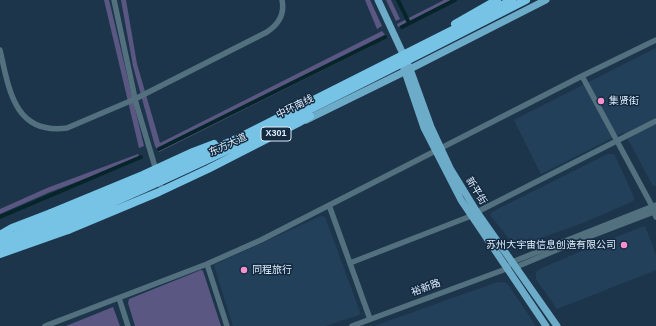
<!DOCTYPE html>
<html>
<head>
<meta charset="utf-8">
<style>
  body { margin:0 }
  canvas { display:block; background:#1d354b }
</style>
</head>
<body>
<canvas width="656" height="326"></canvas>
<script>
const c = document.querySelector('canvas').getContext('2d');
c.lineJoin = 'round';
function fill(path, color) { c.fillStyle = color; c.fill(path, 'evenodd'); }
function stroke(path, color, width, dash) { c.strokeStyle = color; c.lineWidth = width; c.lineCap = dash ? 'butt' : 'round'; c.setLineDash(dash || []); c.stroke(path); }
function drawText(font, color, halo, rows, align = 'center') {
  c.font = font + ' Helvetica,"Noto Sans SC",sans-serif'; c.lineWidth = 3; c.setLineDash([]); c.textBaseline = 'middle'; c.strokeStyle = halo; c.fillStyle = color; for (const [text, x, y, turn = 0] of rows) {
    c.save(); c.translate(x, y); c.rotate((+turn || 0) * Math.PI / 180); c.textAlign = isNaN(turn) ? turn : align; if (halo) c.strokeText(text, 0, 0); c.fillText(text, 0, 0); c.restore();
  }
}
const built = new Path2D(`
  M656,48V186H653L624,132L541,174L514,120Z
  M608,154H614L615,156L633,195L634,200L631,202L585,222L516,247L490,215L492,212Z
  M321,216L325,217L360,312L359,315L325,326H233L214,265Z
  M645,226L656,255V270L557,309L536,279V272L540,269L598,244Z
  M498,282L506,283L509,286L536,326H374Z`);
const green = new Path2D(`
  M104,0H109L144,146L139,148Z
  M121,0H126L137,64L160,143L382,31L386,36L371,46L159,152L155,146L133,66Z
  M365,0H370L382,26L377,29Z
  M386,0H391L400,19L396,21Z
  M444,0H451L398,27L397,24Z
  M138,154L140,159L50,192L0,214V209L47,188Z
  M201,270L203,271L221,326H135L128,303L129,299Z
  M113,307L120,326H66Z`);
const canal = new Path2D(`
  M398,0L409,23
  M402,27L455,0
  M159,149L385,37
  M0,217L141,157`);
const minor = new Path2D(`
  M114,0L136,103L161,187
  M0,50C9,89 14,135 67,128L135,99L267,32C279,24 285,14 282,0
  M582,76L652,206L656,217
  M329,205L370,319
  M477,212L656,121
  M350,263L471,216
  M207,264L227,326
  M516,267L578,241L656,211
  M119,298L128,326
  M45,326L207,264L261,240L582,76L656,40
  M352,326L506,269L512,262L656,205`);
const major = new Path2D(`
  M378,0L410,69L431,127L450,168L477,212L557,326
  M404,69L424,128L461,200L546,326
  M306,120L410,69L546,0`);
const highway = new Path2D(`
  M0,235L12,228L51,213
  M0,254L68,230`);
const highwayBridge = new Path2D(`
  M455,24L497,0
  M51,213L143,175L193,152L214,144
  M68,230L159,192L208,169L298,123L310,116
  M0,241L130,189L244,135L512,0
  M0,249C182,179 353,88 526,0`);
const markers = [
  [601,101,4,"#f890cb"],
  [624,245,4,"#f890cb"],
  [244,270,4,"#f890cb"]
];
const shields = [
  [276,134,30]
];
const shieldNames = [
  ["X301",276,134]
];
const poiNames = [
  ["集贤街",609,101],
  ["苏州大宇宙信息创造有限公司",616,245,"right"],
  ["同程旅行",252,270]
];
const streetNames = [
  ["中环南线",295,107,-26],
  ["东方大道",228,145,-25],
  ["新平街",476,191,58],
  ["裕新路",426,288,-20]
];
fill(built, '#23405b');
fill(green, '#5b5783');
stroke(canal, '#06252a', 4);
stroke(minor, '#52707e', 5.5);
stroke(major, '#6dacc9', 7);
stroke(highway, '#76c3e6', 8);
stroke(highwayBridge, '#76c3e6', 8);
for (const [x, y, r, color] of markers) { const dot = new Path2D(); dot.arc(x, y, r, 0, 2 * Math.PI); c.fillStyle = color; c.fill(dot); stroke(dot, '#132a40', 1.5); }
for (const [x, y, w] of shields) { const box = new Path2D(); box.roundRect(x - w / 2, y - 7, w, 14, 3); c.fillStyle = '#132a40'; c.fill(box); stroke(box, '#deedfb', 1); }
drawText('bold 9px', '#deedfb', null, shieldNames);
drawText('10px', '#deedfb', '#132a40', poiNames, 'left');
drawText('10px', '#deedfb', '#132a40', streetNames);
</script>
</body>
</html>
